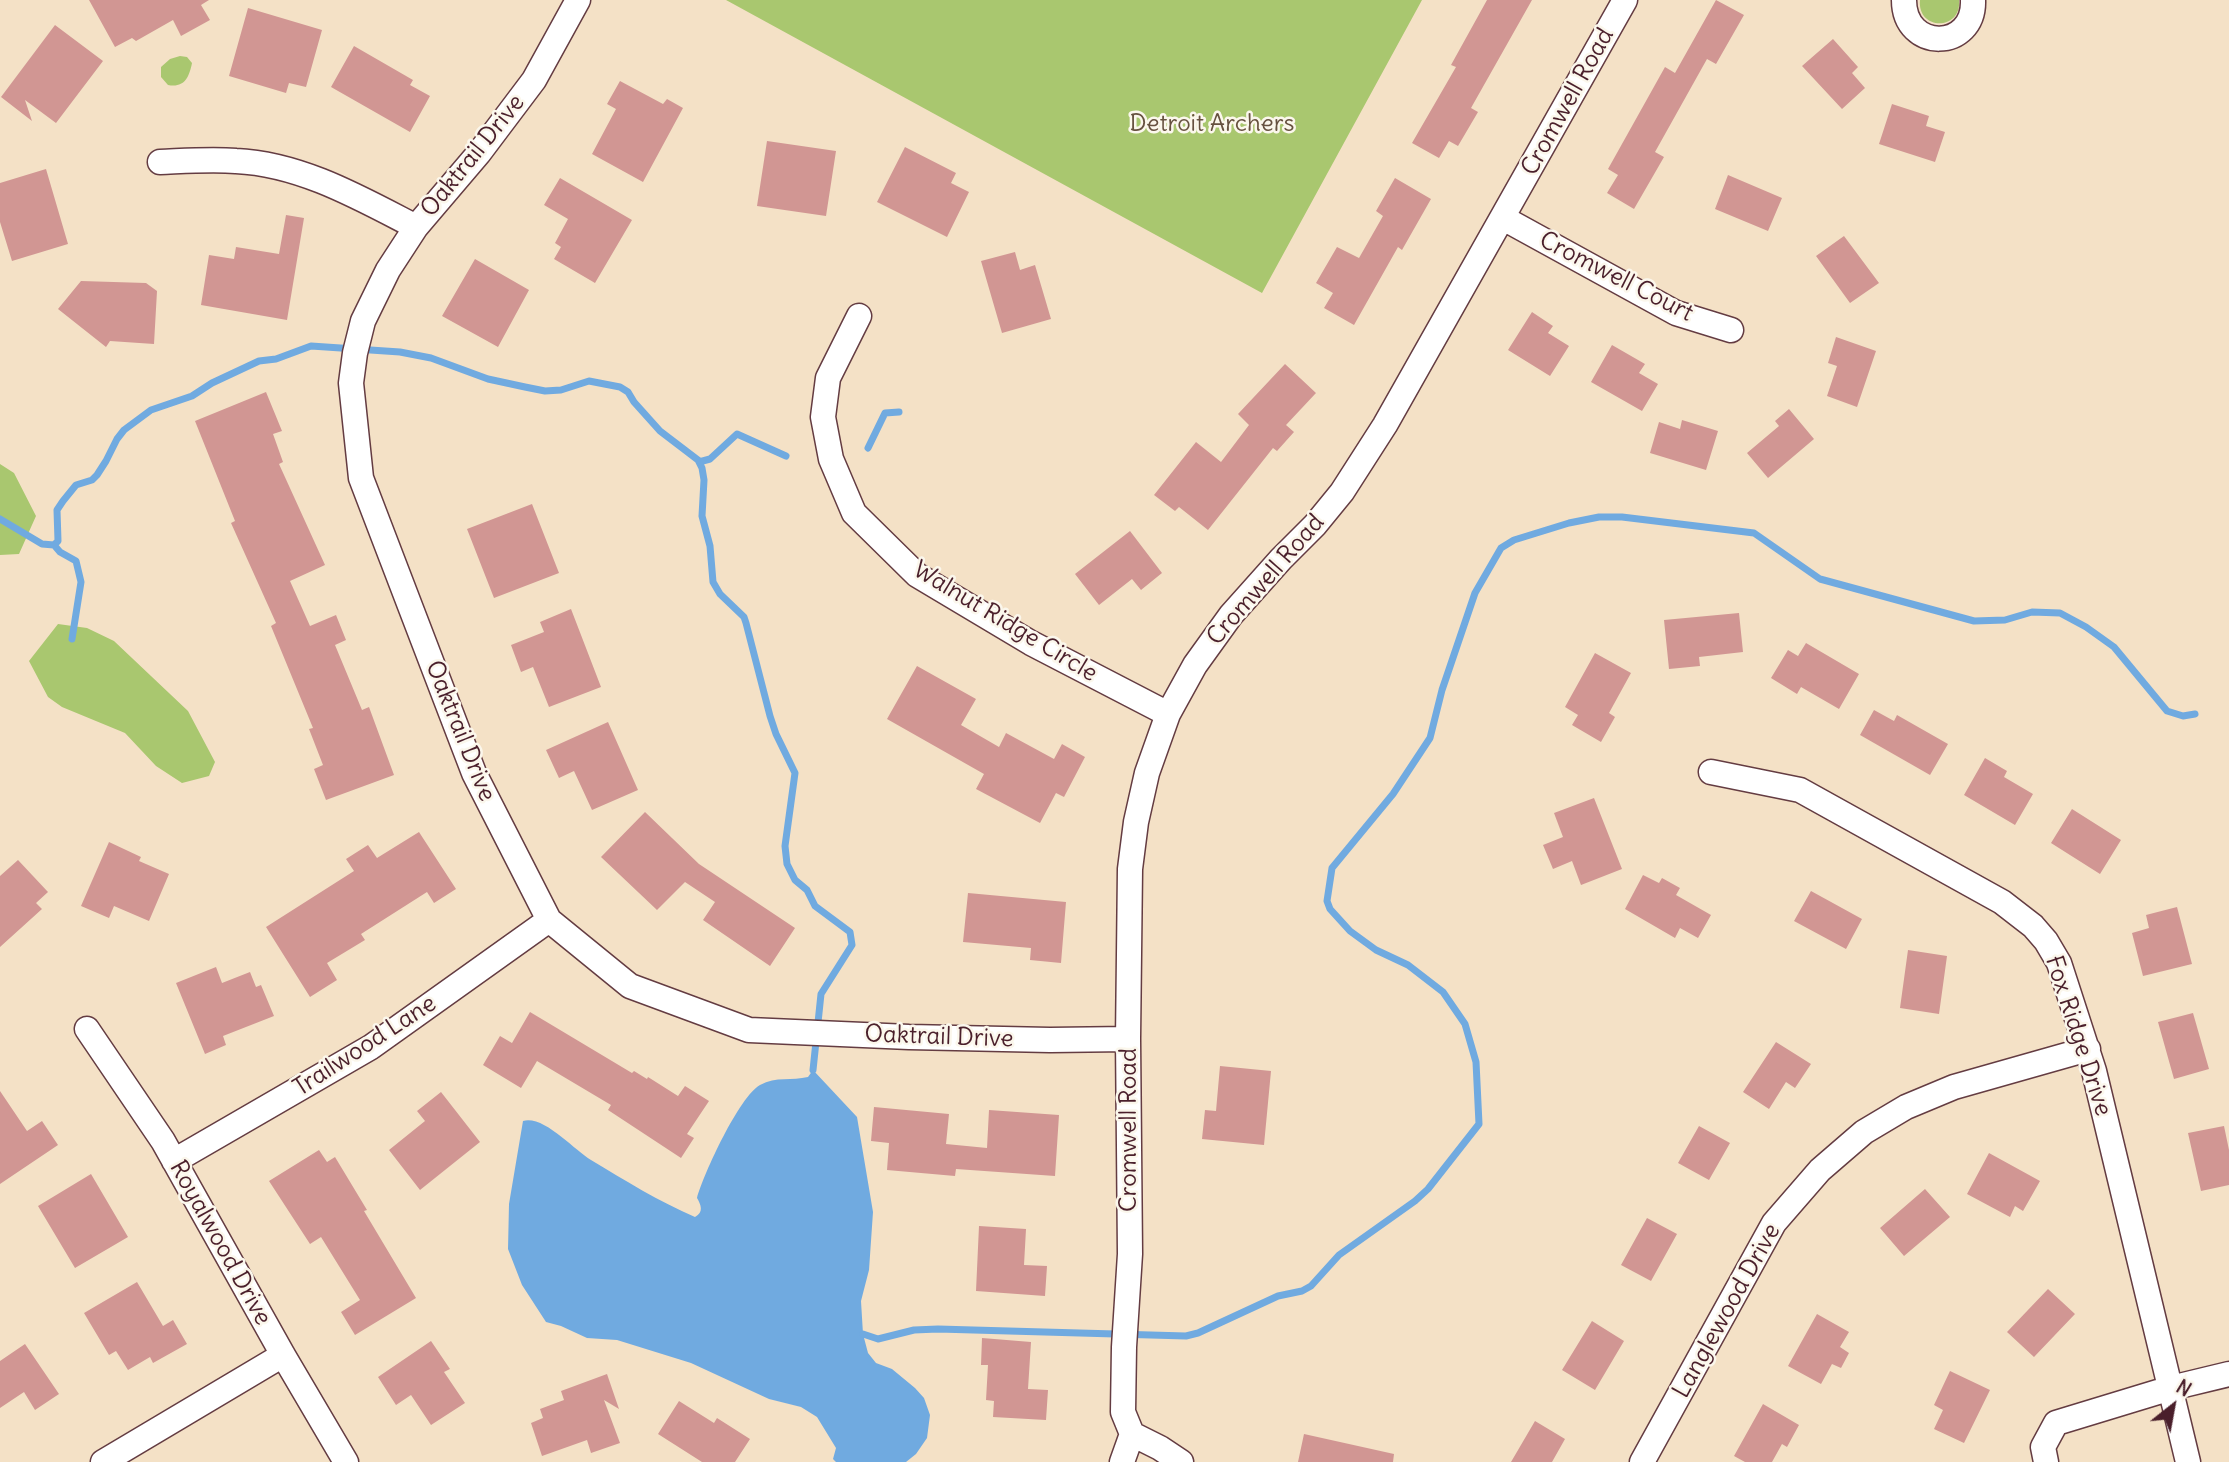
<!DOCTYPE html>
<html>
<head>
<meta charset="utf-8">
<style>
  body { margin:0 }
  #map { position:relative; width:2229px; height:1462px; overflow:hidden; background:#f4e1c6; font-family:Delius,sans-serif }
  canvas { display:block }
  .north { position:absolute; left:2138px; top:1371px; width:70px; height:70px; -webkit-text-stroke:5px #fbf7ec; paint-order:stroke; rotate:31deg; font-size:19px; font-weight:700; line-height:28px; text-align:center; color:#4a1f2b }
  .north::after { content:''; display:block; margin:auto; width:24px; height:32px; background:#4a1f2b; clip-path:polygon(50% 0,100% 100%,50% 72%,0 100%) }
</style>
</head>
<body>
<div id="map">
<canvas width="2229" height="1462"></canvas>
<div class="north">N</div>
</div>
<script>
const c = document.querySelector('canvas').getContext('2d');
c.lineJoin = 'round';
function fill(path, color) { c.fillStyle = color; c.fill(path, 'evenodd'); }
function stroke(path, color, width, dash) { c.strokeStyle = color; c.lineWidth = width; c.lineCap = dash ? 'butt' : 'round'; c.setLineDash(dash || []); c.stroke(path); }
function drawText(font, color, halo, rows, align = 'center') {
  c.font = font + ' Delius,sans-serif'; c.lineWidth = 5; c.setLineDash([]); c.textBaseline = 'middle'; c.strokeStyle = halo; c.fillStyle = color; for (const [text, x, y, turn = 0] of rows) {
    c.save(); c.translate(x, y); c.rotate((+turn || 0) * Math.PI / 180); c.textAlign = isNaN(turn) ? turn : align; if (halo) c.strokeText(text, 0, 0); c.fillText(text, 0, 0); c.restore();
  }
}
const green = new Path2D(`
  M726,0H1422L1262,293Z
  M1920,0H1959C1962,31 1917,31 1920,0Z
  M180,56L187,57L192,63C189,78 184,88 168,85L161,77V67L170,59Z
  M0,464L14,473L36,516L19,554L0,555Z
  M58,624L87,628L114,641L188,711L215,762L209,776L182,783L156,766L125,733L62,707L48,697L29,661Z`);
const water = new Path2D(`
  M813,1070L857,1117L873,1212L869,1270L861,1301L863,1334L868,1353L876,1363L892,1369L915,1388L924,1398L930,1415L927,1438L916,1454L906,1462H836L833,1459L836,1448L817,1417L801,1407L769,1399L691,1363L617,1340L587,1338L561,1326L546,1322L522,1285L508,1249L509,1204L523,1121C544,1115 574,1150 591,1160C624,1180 660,1202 695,1217C704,1212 701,1205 697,1198C704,1173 739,1097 760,1085C776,1076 792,1081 808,1077Z`);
const stream = new Path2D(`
  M868,448L885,413L899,412
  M699,462L710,459L737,434L786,456
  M0,519L42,544L54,545L60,552L76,561L81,582L72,639
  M54,545L58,541L57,510L63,501L76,485L92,480L97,475L106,461L117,439L124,430L151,410L192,396L212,383L259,361L276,359L311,346L400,352L431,358L488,379L525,387L545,391L561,390L589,381L620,387L628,392L634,402L660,431L698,460L702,468L704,480L702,516L710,546L713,582L720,594L744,617L746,623L770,716L776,734L795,773L785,846L787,864L795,880L807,890L815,906L850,932L852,945L821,994L813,1070
  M863,1334L878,1339L914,1330L938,1329L1186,1336L1198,1333L1278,1296L1302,1291L1311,1286L1339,1255L1415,1201L1428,1189L1479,1124L1476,1062L1465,1024L1443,992L1408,965L1376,950L1350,931L1330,909L1327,901L1332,868L1393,794L1430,738L1442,690L1475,593L1501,548L1514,540L1569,523L1599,517H1622L1754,533L1820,579L1974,621L2005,620L2032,612L2060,613L2086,627L2114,647L2167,711L2183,716L2195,714`);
const building = new Path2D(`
  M89,0H209L201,5L210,20L181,36L173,20L136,41L132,38L115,47Z
  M1487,0H1532L1471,108L1478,112L1458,146L1449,141L1439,158L1412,143L1456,67L1451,65Z
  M1716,0L1744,15L1716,64L1707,59L1655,152L1664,157L1634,209L1607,193L1618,175L1608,169L1665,67L1675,73Z
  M248,8L322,30L306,87L289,83L286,93L229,76Z
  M55,25L103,61L56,123L25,100L32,121L1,97Z
  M1833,39L1858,67L1852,73L1865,88L1842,109L1802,66Z
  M354,46L413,80L410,85L430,96L410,132L331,87Z
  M620,81L663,104L667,99L683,108L643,182L592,154L616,109L607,104Z
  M1892,104L1929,116L1926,126L1945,132L1935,162L1879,144Z
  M767,141L836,151L826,216L757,206Z
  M905,147L956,173L951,183L969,192L947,237L877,202Z
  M46,169L68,244L12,261L0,222V183Z
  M1728,175L1782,198L1768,231L1715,209Z
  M560,178L632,220L595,283L554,259L561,247L555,243L568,219L544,205Z
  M1395,178L1431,199L1402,250L1398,247L1354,325L1324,308L1333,293L1316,283L1337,247L1359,258L1383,216L1376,211Z
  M286,215L304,218L287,320L201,305L209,255L234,259L236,247L279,254Z
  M1844,236L1879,283L1850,303L1816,256Z
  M1015,252L1020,270L1035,265L1051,319L1002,333L981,261Z
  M475,259L529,290L498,347L442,316Z
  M81,281L146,283L157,291L154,344L110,341L106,347L58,309Z
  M1532,312L1553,326L1548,333L1569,346L1550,376L1508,350Z
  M1836,337L1876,351L1857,407L1827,396L1837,366L1828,363Z
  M1612,345L1645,364L1639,373L1658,384L1642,411L1591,382Z
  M1285,364L1316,393L1286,425L1294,432L1277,451L1273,448L1208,530L1179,507L1175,511L1154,495L1196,442L1221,462L1249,425L1238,414Z
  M266,392L282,431L273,434L283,462L279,464L325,565L290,581L310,626L336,615L346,640L335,645L362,710L369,707L394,775L326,800L314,769L323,765L309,729L313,728L271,626L276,623L231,523L235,521L195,421Z
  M1789,409L1814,439L1768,478L1747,453L1779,426L1775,421Z
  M1682,420L1718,431L1706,470L1650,453L1659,422L1680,429Z
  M532,504L559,573L494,598L467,529Z
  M1130,531L1162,573L1141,590L1132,579L1099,605L1075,574Z
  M571,609L601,687L549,707L533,667L521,672L511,645L544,632L540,622Z
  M1739,613L1743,652L1699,657L1700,666L1669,669L1664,620Z
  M1806,643L1859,674L1839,709L1801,687L1797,694L1771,678L1788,650L1798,656Z
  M1595,653L1631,673L1609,713L1615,717L1601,742L1572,725L1578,715L1565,707Z
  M917,666L976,699L961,725L999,747L1006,733L1054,759L1062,744L1085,757L1064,797L1056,793L1040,823L976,789L984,774L887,719Z
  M1874,710L1894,721L1897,715L1948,744L1930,775L1860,735Z
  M608,722L638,790L592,810L574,771L559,778L546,750Z
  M1985,758L2007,771L2004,777L2033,794L2015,825L1964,795Z
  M1594,798L1622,869L1581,885L1572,861L1553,869L1543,845L1563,837L1554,813Z
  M2072,809L2121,840L2100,874L2051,843Z
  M645,812L699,864L795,928L770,966L703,920L715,902L685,882L657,910L601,857Z
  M419,832L456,889L434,903L427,892L361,934L365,940L327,963L337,980L310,997L266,927L354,871L346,859L368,845L377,858Z
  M109,842L141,857L139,861L169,874L149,921L114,906L109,918L81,906Z
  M18,860L48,892L36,903L42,909L0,947V876Z
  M1643,875L1659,883L1662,878L1680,888L1676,895L1711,915L1698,938L1680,928L1675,938L1625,909Z
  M1811,891L1862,919L1846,949L1794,921Z
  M968,893L1066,902L1061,963L1030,960L1031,948L963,942Z
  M2177,907L2192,964L2143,976L2132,933L2149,928L2146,915Z
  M1908,950L1947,956L1939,1014L1900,1008Z
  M216,967L222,983L250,972L256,987L261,985L274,1016L223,1036L226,1045L205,1054L176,983Z
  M530,1012L632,1073L634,1071L647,1079L648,1077L678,1096L685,1086L709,1101L687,1134L694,1138L681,1158L608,1110L611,1105L537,1061L521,1088L483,1065L500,1036L512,1043Z
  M2193,1013L2209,1069L2174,1079L2158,1022Z
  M1776,1042L1811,1064L1795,1088L1786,1082L1769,1109L1743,1092Z
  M1220,1066L1271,1071L1264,1145L1202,1139L1205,1110L1216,1111Z
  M0,1091L27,1131L42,1121L58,1145L0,1184Z
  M441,1092L480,1142L420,1190L389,1150L425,1121L417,1111Z
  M874,1107L949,1114L946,1144L987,1148L989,1110L1059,1115L1055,1176L956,1169L955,1176L887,1170L889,1143L871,1141Z
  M1699,1126L1730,1143L1709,1180L1678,1163Z
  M2224,1126L2229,1150V1185L2201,1191L2188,1133Z
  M319,1150L327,1162L335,1157L367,1210L364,1211L416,1298L355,1335L341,1312L360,1300L321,1237L310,1244L269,1181Z
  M1989,1153L2040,1181L2023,1211L2015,1206L2010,1217L1967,1194Z
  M91,1174L128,1237L75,1268L38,1206Z
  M1925,1189L1950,1217L1904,1256L1880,1228Z
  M1647,1218L1677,1234L1651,1281L1621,1265Z
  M979,1226L1026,1229L1024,1265L1047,1266L1045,1296L976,1291Z
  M137,1282L163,1326L173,1320L187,1344L153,1363L150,1357L128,1370L116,1351L109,1355L84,1313Z
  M2048,1289L2075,1314L2034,1357L2007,1332Z
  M1817,1314L1849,1332L1840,1347L1849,1353L1841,1368L1832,1364L1821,1384L1788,1366Z
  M1592,1321L1624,1341L1595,1390L1562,1370Z
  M982,1338L1031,1342L1028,1389L1048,1390L1046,1420L993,1417L994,1401L986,1400L988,1365H981Z
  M431,1341L450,1369L444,1372L465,1403L431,1425L411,1395L396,1405L378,1377Z
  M25,1344L59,1394L35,1410L24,1392L0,1408V1361Z
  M1950,1371L1990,1390L1964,1443L1934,1429L1943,1410L1934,1405Z
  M607,1374L619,1409L604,1400L620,1443L591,1453L587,1440L542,1456L531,1423L543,1418L540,1409L564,1400L561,1391Z
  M679,1401L714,1423L717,1418L750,1439L735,1462H702L658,1434Z
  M1763,1404L1799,1425L1787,1447L1782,1444L1772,1462H1745L1734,1456Z
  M1535,1421L1565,1439L1552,1462H1511Z
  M1304,1434L1394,1454L1393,1462H1298Z`);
const minor = new Path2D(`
  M578,0L534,80L479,153L416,227L388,270L363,321L355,353L351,383L361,478L474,773L549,920L630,986L749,1030L909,1037L1050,1040L1128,1039
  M1904,0C1904,52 1975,51 1973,0
  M160,162C185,161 211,159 236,161C301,164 360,198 416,227
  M1503,218L1676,313L1731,330
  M859,316L828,378L823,417L831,459L854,513L917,575L1031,643L1168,714
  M1711,772L1800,790L2002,902L2033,926L2046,941L2059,963L2094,1071L2188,1462
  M87,1029L163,1141L283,1355L346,1462
  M174,1161L371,1047L549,920
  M1132,1434L1160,1448L1181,1462
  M103,1462L283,1355
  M1122,1462L1132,1434L1123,1412L1124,1347L1130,1254L1128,1039L1130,869L1136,822L1147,773L1168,714L1195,665L1231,615L1281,559L1315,525L1342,492L1385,425L1625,0
  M1642,1462L1774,1223L1820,1170L1864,1132L1906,1107L1954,1087L2088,1049
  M2046,1462L2043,1447L2056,1423L2171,1388L2229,1374`);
const streetNames = [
  ["Cromwell Road",1568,102,-61],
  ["Oaktrail Drive",473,156,-51],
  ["Cromwell Court",1616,277,27],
  ["Cromwell Road",1266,580,-49],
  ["Walnut Ridge Circle",1005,622,31],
  ["Oaktrail Drive",460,731,68],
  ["Fox Ridge Drive",2078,1036,72],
  ["Oaktrail Drive",939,1037,2],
  ["Trailwood Lane",365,1046,-33],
  ["Cromwell Road",1129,1130,-90],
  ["Royalwood Drive",220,1243,61],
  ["Langlewood Drive",1727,1311,-61]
];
const parkNames = [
  ["Detroit Archers",1212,124]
];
fill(green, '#a9c76f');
fill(water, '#70aae0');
stroke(stream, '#70aae0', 7);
fill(building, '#d19693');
stroke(minor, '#643c42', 27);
stroke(minor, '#fff', 24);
drawText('24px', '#4a1f2b', '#fbf7ec', streetNames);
drawText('24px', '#66513f', '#fbf7ec', parkNames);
</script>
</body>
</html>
